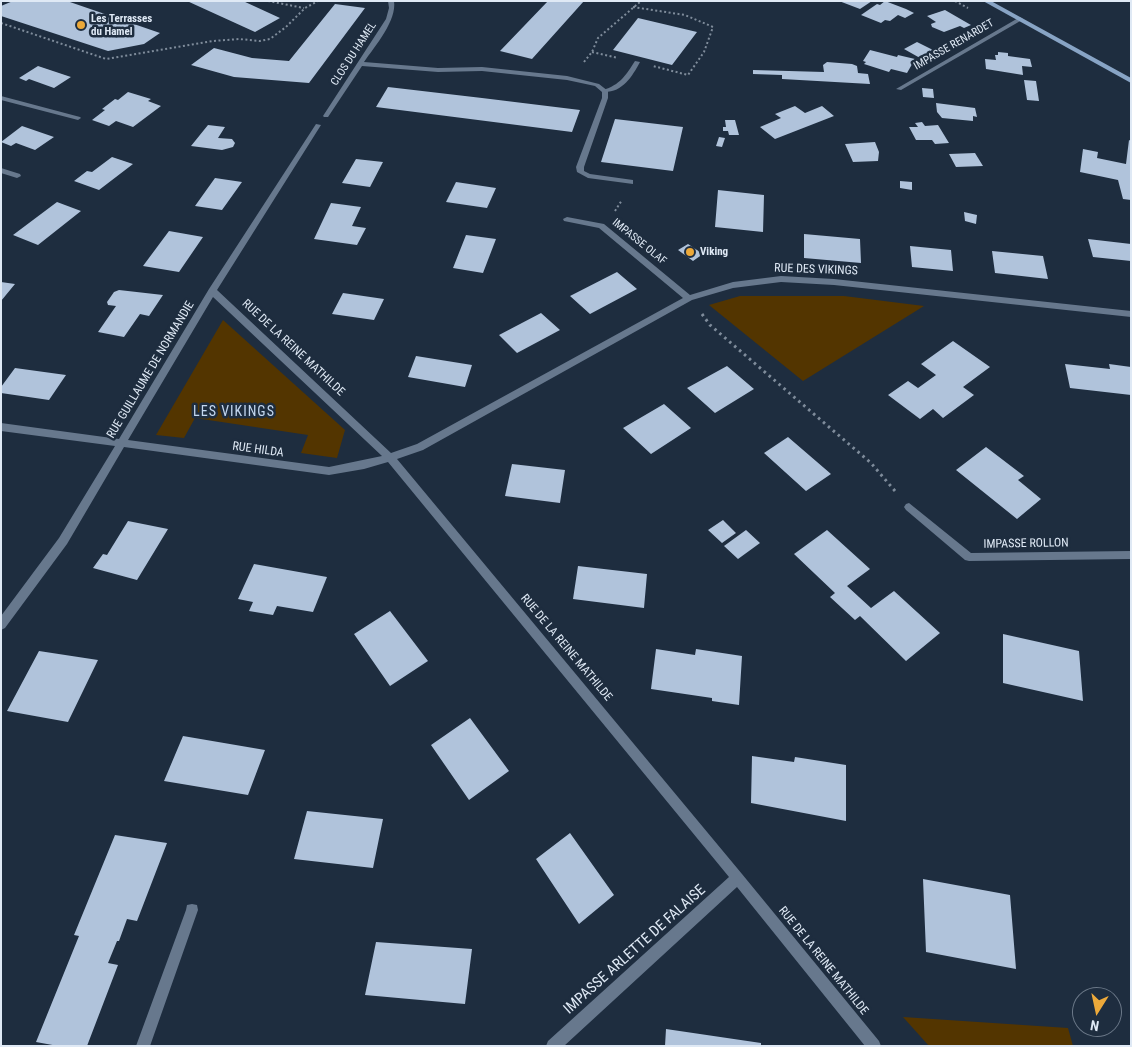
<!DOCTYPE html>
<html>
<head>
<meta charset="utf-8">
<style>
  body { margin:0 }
  #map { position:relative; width:1132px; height:1047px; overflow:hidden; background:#1e2d3f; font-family:"Roboto Condensed",sans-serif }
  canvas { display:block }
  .frame { position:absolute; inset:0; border:2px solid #dfe9f5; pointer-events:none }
  .north { position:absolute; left:1072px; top:987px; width:50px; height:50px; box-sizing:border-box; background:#1e2d3f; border:1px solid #6b7888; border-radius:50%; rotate:190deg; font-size:14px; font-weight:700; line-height:20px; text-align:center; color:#dfe9f5 }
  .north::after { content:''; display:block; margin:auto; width:18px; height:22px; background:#eca93a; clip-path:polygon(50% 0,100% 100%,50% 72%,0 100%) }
</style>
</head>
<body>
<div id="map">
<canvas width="1132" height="1047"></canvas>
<div class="frame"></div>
<div class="north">N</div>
</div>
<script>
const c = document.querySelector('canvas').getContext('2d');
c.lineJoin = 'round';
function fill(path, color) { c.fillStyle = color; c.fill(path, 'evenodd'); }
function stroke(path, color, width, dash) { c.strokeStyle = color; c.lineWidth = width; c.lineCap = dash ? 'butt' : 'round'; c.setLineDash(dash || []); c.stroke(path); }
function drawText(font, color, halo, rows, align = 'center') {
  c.font = font + ' "Roboto Condensed",sans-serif'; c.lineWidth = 5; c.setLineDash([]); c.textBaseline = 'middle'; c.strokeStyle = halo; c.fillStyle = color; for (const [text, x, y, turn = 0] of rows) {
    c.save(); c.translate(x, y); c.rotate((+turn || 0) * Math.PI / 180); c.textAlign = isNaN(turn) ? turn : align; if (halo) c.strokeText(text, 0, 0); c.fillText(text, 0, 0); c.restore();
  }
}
const green = new Path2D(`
  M740,296H844L924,306L803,381L709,305Z
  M223,320L345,430L337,458L301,453L308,435L195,418L184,438L156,435Z
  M903,1017L1068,1028L1073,1046H929Z`);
const building = new Path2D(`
  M13,1H67L160,33L144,44L108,51L1,16V6Z
  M187,1H243L280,18L255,32Z
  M548,1H584L532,59L500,51Z
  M839,1H872L860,9Z
  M885,1L906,9L914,13L905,18L898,15L890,21L885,20L881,23L861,15L877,4L880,5Z
  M335,4L365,8L309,83L234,77L191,65L214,48L252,58L289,61Z
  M945,10L964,21L971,25L964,28L960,26L944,32L932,27L931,24L936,22L927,16Z
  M638,18L697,32L672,65L613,50Z
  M917,42L933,50L920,58L904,49Z
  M870,50L897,57L898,55L915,59L907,73L891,69L889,72L864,64L866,62L863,61Z
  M998,52L1008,53V56L1030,59L1032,67L1022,66L1023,75L986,69L985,59L996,60L995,55H998Z
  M827,62L852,64L857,66L858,73L868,74L870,84L782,79V75L753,74V70L824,72L823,65Z
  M38,66L71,77L54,88L29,79L26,81L19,78Z
  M1024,80L1036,81L1039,101L1027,100Z
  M388,87L482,98L580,110L572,132L376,107Z
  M922,88L933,89L934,98L923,97Z
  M128,92L151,99L148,101L161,106L133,127L116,121L109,126L92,120L105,110L102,109L115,99L118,100Z
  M936,103L975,108L977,117L973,116V121L942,118L937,112Z
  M795,106L805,113L822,106L834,116L775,139L760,127L781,118L775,114Z
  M615,119L683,127L673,171L601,162Z
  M725,120H735L739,135H729L728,131H723V127H726Z
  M922,122L925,126L938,125L949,143L935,144L932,140H916L909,127H918L915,123Z
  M208,125L225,127L218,138L232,139L235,143L233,147L222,150L191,146Z
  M22,126L54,137L35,150L16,143L11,146L1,142Z
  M719,137L725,138L722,147L716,146Z
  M1129,140L1131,141V200L1123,199L1118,180L1080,172L1083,149L1098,152L1097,158L1126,164Z
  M875,142L879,152L878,161L853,162L845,144Z
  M975,153L983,166L956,167L949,154Z
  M112,157L133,164L99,190L74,181L87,171L92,172Z
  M356,159L383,162L370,187L342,183Z
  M215,178L242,182L222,210L195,206Z
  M900,181L912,182V190L900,188Z
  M456,182L496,188L487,208L446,202Z
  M718,190L764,195L763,232L715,227Z
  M57,202L81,211L38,245L13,235Z
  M331,203L361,207L352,226L366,228L357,245L314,239Z
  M964,212L977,215L976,224L965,221Z
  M169,231L203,237L179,272L143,266Z
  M804,234L860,239L861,263L804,258Z
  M466,235L496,239L483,273L453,268Z
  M1088,239L1131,244V261L1093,257Z
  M688,244L703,254L693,261L678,250Z
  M910,246L951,250L953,271L912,267Z
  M992,251L1043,256L1048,279L995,273Z
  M617,272L637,289L590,314L570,296Z
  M1,282L15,284L1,301Z
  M119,290L163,295L149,316L140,314L124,337L98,332L116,306L108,305L107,302L114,292Z
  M343,293L384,299L374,320L332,314Z
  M541,313L560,330L517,353L499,335Z
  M953,341L990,367L963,387L974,395L943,418L933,409L920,419L888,395L908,381L918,388L936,375L921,364Z
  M416,356L472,365L465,387L408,377Z
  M1065,364L1110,369L1109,364L1131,367V395L1070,388Z
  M727,366L754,389L715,413L687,388Z
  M15,368L66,375L49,400L1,393V387Z
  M664,404L691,428L651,454L623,428Z
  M788,437L831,474L806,491L764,453Z
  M986,447L1024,476L1018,480L1041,499L1017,519L956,470Z
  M512,464L565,470L560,503L505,496Z
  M723,520L736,533L722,543L708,530Z
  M128,521L168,529L137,580L93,568L103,554L107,555Z
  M746,530L760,543L738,559L724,546Z
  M827,530L870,569L847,586L871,608L894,591L940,633L906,661L860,616L855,620L830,597L835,593L794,554Z
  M254,564L327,577L313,612L277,606L273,615L249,611L253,602L238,599Z
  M578,566L647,574L644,608L573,599Z
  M390,611L428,661L390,686L354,634Z
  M1003,634L1079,651L1083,701L1003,683Z
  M656,649L695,655L696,649L742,656L739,705L712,701V698L651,689Z
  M39,651L98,660L68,722L7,711Z
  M470,718L509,771L469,800L431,745Z
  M183,736L265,750L248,795L164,781Z
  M752,756L794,762L795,757L846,765V821L751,803Z
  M307,811L383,819L373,868L294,859Z
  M570,833L614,895L579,924L536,859Z
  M115,835L167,843L137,921L127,919L119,941H117L108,963L118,965L87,1046H58L36,1042L79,936L74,935Z
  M923,879L1010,895L1016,969L926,952Z
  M376,942L472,949L465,1004L365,995Z
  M666,1029L761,1043V1046H665Z`);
const pathFar1 = new Path2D(`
  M268,1L304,8
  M955,1L968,8
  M633,7L685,15L713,27L704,52L688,75L653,66
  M1,23L106,59L213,41L239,39L260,41L270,39L286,27L305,8L318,1
  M592,52L618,58
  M584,62L592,52L598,38L641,1
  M615,211L622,200`);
const path = new Path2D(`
  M702,314L710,325L871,463L895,491`);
const lane = new Path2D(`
  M635,61L640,62C632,77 622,93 603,92V90C620,85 626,75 635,61Z
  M1,96L80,117L81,118L78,120L1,100Z`);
const street = new Path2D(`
  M388,1H394C397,21 375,46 364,62L438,68L482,67L567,76L599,84L608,91V98L584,167V171L590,174L633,180V184L588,178L577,172L576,167L602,98V92L595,86L567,80L482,71L438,72L362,66L328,117H324L323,116L386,19L389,8Z
  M1020,17L1023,19L1022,20L901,90L896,89Z
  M316,124L321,125L217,290L391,453L417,444L683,298L599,228L564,221L563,219L567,217L604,224L690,295L733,282L781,276L834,279L1131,311V317L834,285L781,282L733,288L692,300L423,450L397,459L742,874L879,1041L881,1046H865L737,887L564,1046H546L548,1041L729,877L388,462L364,469L329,475L124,447L67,544L5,628L1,630V616L59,538L115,446L1,431V423L119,439L209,289ZM213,297L382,456L329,467L128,440Z
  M1,168L20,174L21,176L17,178L1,173Z
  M909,503L971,553L1131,551V559L969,561L965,560L906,510L904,507L906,504Z
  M192,904L197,905L198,910L150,1046H136L186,910L187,905Z`);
const secondary = new Path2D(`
  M983,1H991L1131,78V83Z`);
const markers = [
  [81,25,5,"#eca93a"],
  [690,252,5,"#eca93a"]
];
const farPoinames = [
  ["Les Terrasses",91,19],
  ["du Hamel",91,32],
  ["Viking",700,252]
];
const farStreetnames = [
  ["IMPASSE RENARDET",954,45,-30],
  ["CLOS DU HAMEL",354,54,-57],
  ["IMPASSE OLAF",639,242,39]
];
const streetNames = [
  ["RUE DES VIKINGS",816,270,2],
  ["RUE DE LA REINE MATHILDE",293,348,43],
  ["RUE GUILLAUME DE NORMANDIE",151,370,-59],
  ["RUE HILDA",258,450,8],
  ["IMPASSE ROLLON",1026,544,-1],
  ["RUE DE LA REINE MATHILDE",566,648,50],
  ["RUE DE LA REINE MATHILDE",823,961,51]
];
const neighbourhoodNames = [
  ["LES VIKINGS",234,412]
];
const nearStreetnames = [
  ["IMPASSE ARLETTE DE FALAISE",635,950,-42]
];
fill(green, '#533500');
fill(building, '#b0c3db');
stroke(pathFar1, '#7f8c9b', 2, [2, 2.5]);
stroke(path, '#7f8c9b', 3, [2.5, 4]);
fill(lane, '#67788d');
fill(street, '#67788d');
fill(secondary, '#88a4c5');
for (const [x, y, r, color] of markers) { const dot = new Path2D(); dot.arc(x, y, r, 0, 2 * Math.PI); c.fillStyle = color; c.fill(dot); stroke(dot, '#1e2d3f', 2); }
drawText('bold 11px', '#dfe9f5', '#1e2d3f', farPoinames, 'left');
drawText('11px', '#dfe9f5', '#1e2d3f', farStreetnames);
drawText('12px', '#dfe9f5', '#1e2d3f', streetNames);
c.letterSpacing = '1px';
drawText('14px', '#c4d7ef', '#1e2d3f', neighbourhoodNames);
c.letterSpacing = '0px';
drawText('15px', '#dfe9f5', '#1e2d3f', nearStreetnames);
</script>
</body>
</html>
